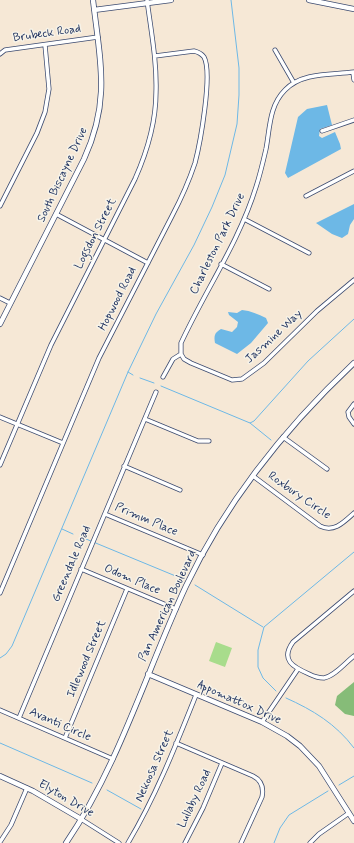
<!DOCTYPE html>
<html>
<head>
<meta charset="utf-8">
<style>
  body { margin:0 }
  canvas { display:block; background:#f6e8d6 }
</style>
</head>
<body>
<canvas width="354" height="843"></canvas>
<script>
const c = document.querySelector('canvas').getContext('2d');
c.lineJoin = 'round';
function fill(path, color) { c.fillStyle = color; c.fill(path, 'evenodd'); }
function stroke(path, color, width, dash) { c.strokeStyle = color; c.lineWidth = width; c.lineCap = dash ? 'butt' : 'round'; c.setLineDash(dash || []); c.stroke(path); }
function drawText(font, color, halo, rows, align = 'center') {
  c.font = font + ' Mynerve,sans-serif'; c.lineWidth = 3; c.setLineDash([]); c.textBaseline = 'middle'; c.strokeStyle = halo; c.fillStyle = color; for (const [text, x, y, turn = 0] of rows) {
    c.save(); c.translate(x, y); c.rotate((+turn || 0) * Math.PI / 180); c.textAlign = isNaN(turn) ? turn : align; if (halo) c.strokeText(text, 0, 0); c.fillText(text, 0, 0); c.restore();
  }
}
const green = new Path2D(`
  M216,642L232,648L225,667L209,661Z`);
const forest = new Path2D(`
  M354,682V716L345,714L335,705L337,696Z`);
const water = new Path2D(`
  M327,105L332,125L320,129L319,136L322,138L335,132L340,144L341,149L288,178L285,173L298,117L307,109Z
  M354,204V219L350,225L348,234L342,238L332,234L316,223Z
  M242,310C251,311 258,314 266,318L268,323L251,343L237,354L215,343C214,336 214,333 221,329L232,332L237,327L238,322L229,315L228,312L237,313Z`);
const stream = new Path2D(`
  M128,372L133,375
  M140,378L154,383
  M161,386L250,423L254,421L308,361L354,319
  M250,423L271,440
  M62,529L73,534
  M86,539L178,577
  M195,585L263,627
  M0,658L6,654L12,646L128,372L156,314L194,245L212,207L225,175L237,124L239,95V68L231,0
  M276,691L263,678L258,667V650L264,627L354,552
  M286,698C313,710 336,724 354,748
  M0,743L92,783
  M339,785L354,776
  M107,790L141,809
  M274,843L280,828L289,815L328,791`);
const minor = new Path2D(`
  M275,50L294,83
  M0,54L5,50L98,37
  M353,73L354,80
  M322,131L354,120
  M306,196L354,171
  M0,206L37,133L45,112L49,89L45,45
  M56,214L148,263
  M244,219L309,253
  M221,264L269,289
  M0,298L10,303
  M181,354L184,359L191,363L232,380L242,379L264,363L317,311L354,280
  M163,377L173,359L181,354V343C205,291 239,242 256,187C260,175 263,162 266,149C270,128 269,106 285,90C302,72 331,75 354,72
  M354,404L348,412L349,417L354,424
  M0,417L63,443
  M145,419L198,441H209
  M283,437L327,469
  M0,465L51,345L135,179C147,152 156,123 156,92C157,61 151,31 147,0
  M124,466L180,490
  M253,476L320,526C334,533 344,522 354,513
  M105,514L203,555
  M81,569L176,609
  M354,591L293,642C280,660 293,667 309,674C313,676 318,678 324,678C335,676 346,662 354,656
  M0,593L99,358L172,216C181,199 189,181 195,163C200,144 213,73 204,57C201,53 198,52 194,51L155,56
  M0,710L113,759
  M19,718L156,392
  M262,722L298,669
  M65,738L127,589
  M176,743L253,776C261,780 264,787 262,797L241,843
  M81,819L119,843
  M0,842L11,825L27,788
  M128,843C156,796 176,745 196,695
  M185,843L203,808L222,763
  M310,843L319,834L349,813`);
const tertiary = new Path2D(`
  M309,0L354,9
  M94,10L171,0
  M0,324L84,159C111,100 100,61 93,0
  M148,674L262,722L287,736L300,746L319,766L354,821
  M0,776L33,791L81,819
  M66,843C119,765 146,672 186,586C226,502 286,427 354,363`);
const streetNames = [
  ["Brubeck Road",47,34,-8],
  ["South Biscayne Drive",63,175,-65],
  ["Logsdon Street",96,234,-63],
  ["Charleston Park Drive",218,244,-64],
  ["Hopwood Road",118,299,-63],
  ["Jasmine Way",274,337,-43],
  ["Roxbury Circle",299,496,35],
  ["Primm Place",146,520,23],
  ["Greendale Road",72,564,-67],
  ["Odom Place",132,580,23],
  ["Pan American Boulevard",168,606,-65],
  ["Idlewood Street",87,659,-67],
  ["Appomattox Drive",239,703,24],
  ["Avanti Circle",60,725,24],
  ["Nekoosa Street",155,766,-66],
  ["Elyton Drive",66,799,30],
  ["Lullaby Road",195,799,-65]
];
fill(green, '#a8dc8c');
fill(forest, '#86bc78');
fill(water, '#6db8e6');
stroke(stream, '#6db8e6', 1);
stroke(minor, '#3c4b70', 5);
stroke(tertiary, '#3c4b70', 6);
stroke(minor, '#fff', 3.5);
stroke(tertiary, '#fff', 4.5);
drawText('12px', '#1b2f5e', '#f7f3e8', streetNames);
</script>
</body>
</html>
